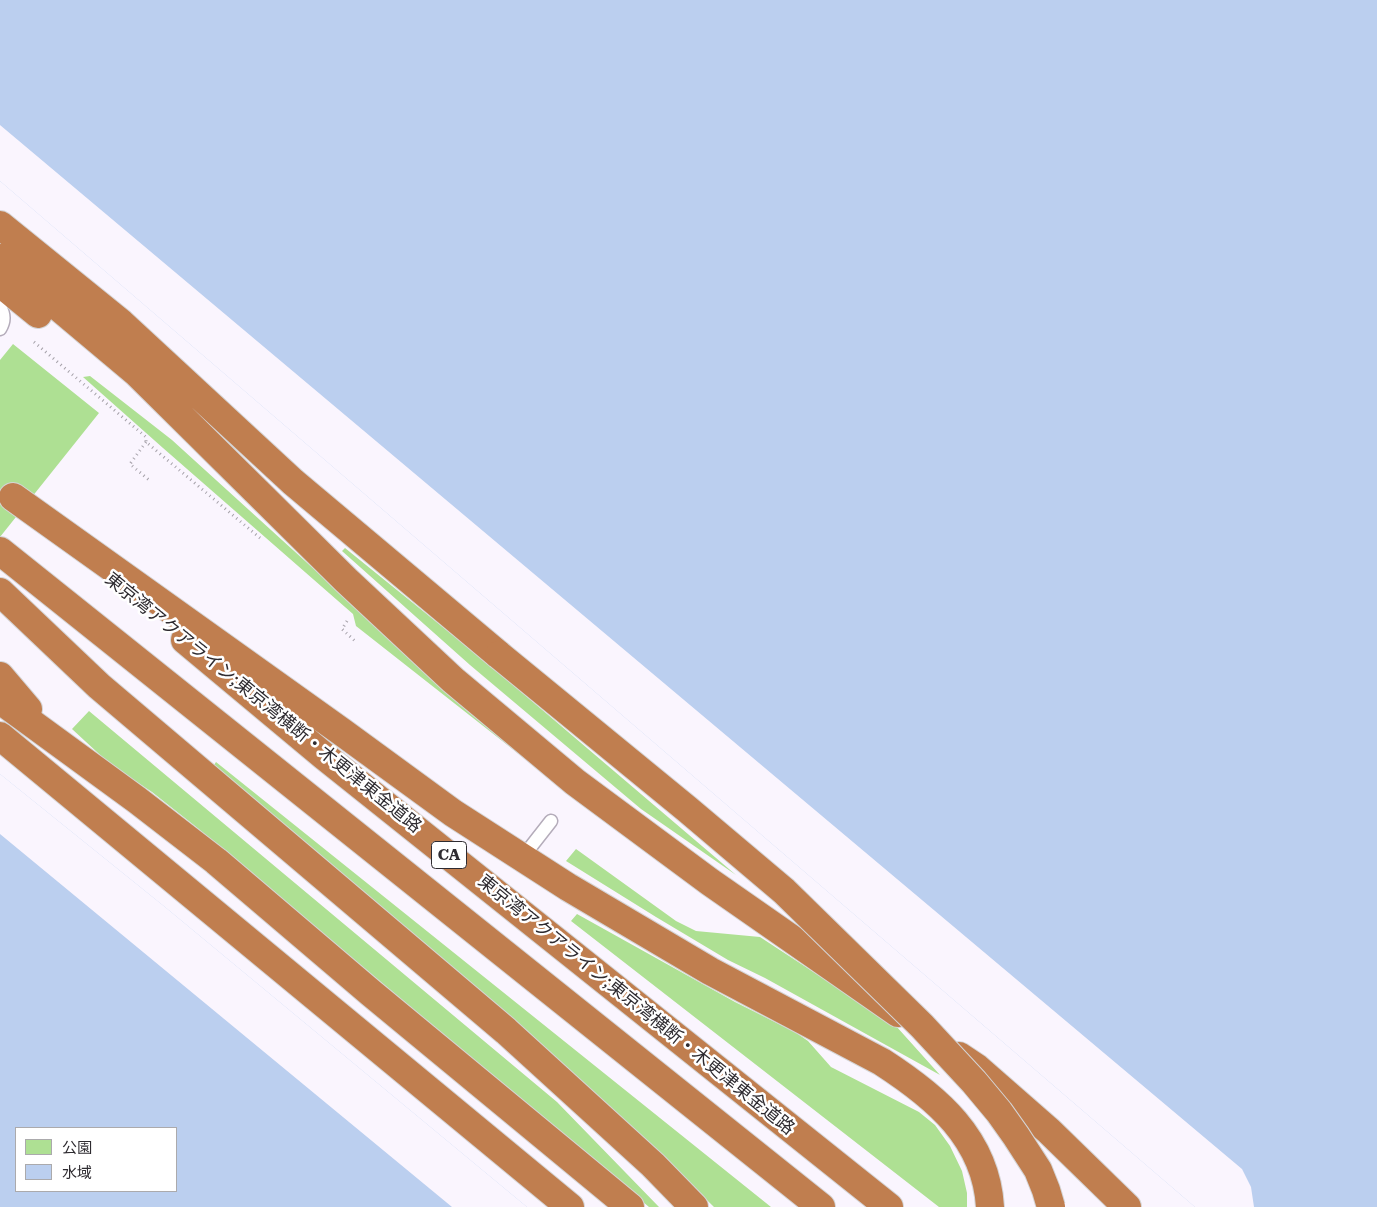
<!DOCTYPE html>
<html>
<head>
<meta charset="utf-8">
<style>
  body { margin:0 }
  #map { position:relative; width:1377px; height:1207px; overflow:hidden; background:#faf5fe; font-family:"Roboto Serif","Noto Sans JP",serif }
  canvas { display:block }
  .legend { position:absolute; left:15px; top:1127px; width:162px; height:65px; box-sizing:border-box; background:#fff; border:1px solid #abaaac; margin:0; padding:6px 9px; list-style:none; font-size:15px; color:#2e2b30 }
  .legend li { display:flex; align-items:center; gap:10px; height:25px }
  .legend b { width:25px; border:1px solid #abaaac }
</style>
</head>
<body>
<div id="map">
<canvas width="1377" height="1207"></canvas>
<ul class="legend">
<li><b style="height:14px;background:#aee093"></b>公園</li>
<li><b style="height:14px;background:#bbcfef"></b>水域</li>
</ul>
</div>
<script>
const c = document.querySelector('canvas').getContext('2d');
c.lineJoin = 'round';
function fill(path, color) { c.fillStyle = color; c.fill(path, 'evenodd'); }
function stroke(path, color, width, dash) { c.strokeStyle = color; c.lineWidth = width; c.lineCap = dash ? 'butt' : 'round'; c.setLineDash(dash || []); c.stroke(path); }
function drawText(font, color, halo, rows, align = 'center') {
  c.font = font + ' "Roboto Serif","Noto Sans JP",serif'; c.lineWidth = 5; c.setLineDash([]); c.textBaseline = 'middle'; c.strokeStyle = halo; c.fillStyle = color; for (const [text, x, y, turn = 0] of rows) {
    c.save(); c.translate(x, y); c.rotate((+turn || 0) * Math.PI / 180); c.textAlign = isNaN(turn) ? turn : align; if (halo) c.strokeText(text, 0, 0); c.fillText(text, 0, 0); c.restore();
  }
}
const green = new Path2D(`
  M13,344L99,413L0,537V360Z
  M90,376L172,440L326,580L403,652L529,762L356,626L353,614L163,448L83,377Z
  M345,548L486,662L736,875L641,809L470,665L342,551Z
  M89,711L557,1102L659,1207H649L195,826L152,792L111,765L72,729Z
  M216,762L771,1207H714L658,1152L212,768Z
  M576,849L676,921L696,931L760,937L896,1026L940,1075L765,978L728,960L656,917L566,861Z
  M577,914L735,1002L795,1032L808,1041L831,1067L919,1112L935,1125L950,1146L962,1171L967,1193V1207H939L571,921Z`);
const water = new Path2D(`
  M0,0H1377V1207H1195L0,181Z
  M0,774L165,907L527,1207H0ZM16,1128H176V1191H16Z`);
const pier = new Path2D(`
  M0,125L1242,1169L1251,1187L1254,1207H1195L0,181Z
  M0,774L165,907L527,1207H452L0,834Z`);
const path = new Path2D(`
  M34,342L146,437V442L260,538
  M146,442L130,464L149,480
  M347,621L342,629L356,642`);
const service = new Path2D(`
  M0,307C5,315 5,321 0,329
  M522,858L551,821`);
const motorway = new Path2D(`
  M0,225L121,323L293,482L499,655
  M0,258L137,373L346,580L453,680L575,782L710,882L898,1013
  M0,283L38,314
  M13,497L342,732L453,813L568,887L710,971L882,1062C936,1097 986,1138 990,1207
  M0,551L821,1207
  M0,592L99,686L506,1031L653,1165L694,1207
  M185,640L324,756L889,1207
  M0,676L28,709
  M0,700L137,800L216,861L371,993L630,1207
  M0,736L570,1207
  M959,1056L977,1068L1049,1131L1127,1207`);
const motorwayBridge = new Path2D(`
  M499,655L687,809L784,891L922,1026L974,1082L999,1112L1016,1136L1038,1170L1046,1190L1051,1207`);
const shields = [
  [449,855,35]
];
const shieldNames = [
  ["CA",449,855]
];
const streetNames = [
  ["東京湾アクアライン;東京湾横断・木更津東金道路",263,703,39],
  ["東京湾アクアライン;東京湾横断・木更津東金道路",636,1005,39]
];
fill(green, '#aee093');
fill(water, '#bbcfef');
fill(pier, '#faf5fe');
stroke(service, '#b4acba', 15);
stroke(motorway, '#d5d5d6', 30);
stroke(path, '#a6a2aa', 3, [1, 4]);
stroke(service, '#fff', 12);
stroke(motorway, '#c07e4f', 28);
stroke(motorwayBridge, '#d5d5d6', 30, []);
stroke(motorwayBridge, '#c07e4f', 28);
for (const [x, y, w] of shields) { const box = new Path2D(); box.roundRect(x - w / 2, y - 13.5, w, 27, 4); c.fillStyle = '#fff'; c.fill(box); stroke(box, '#2e2b30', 1); }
drawText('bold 16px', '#2e2b30', null, shieldNames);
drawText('18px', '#2e2b30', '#fff', streetNames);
</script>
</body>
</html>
